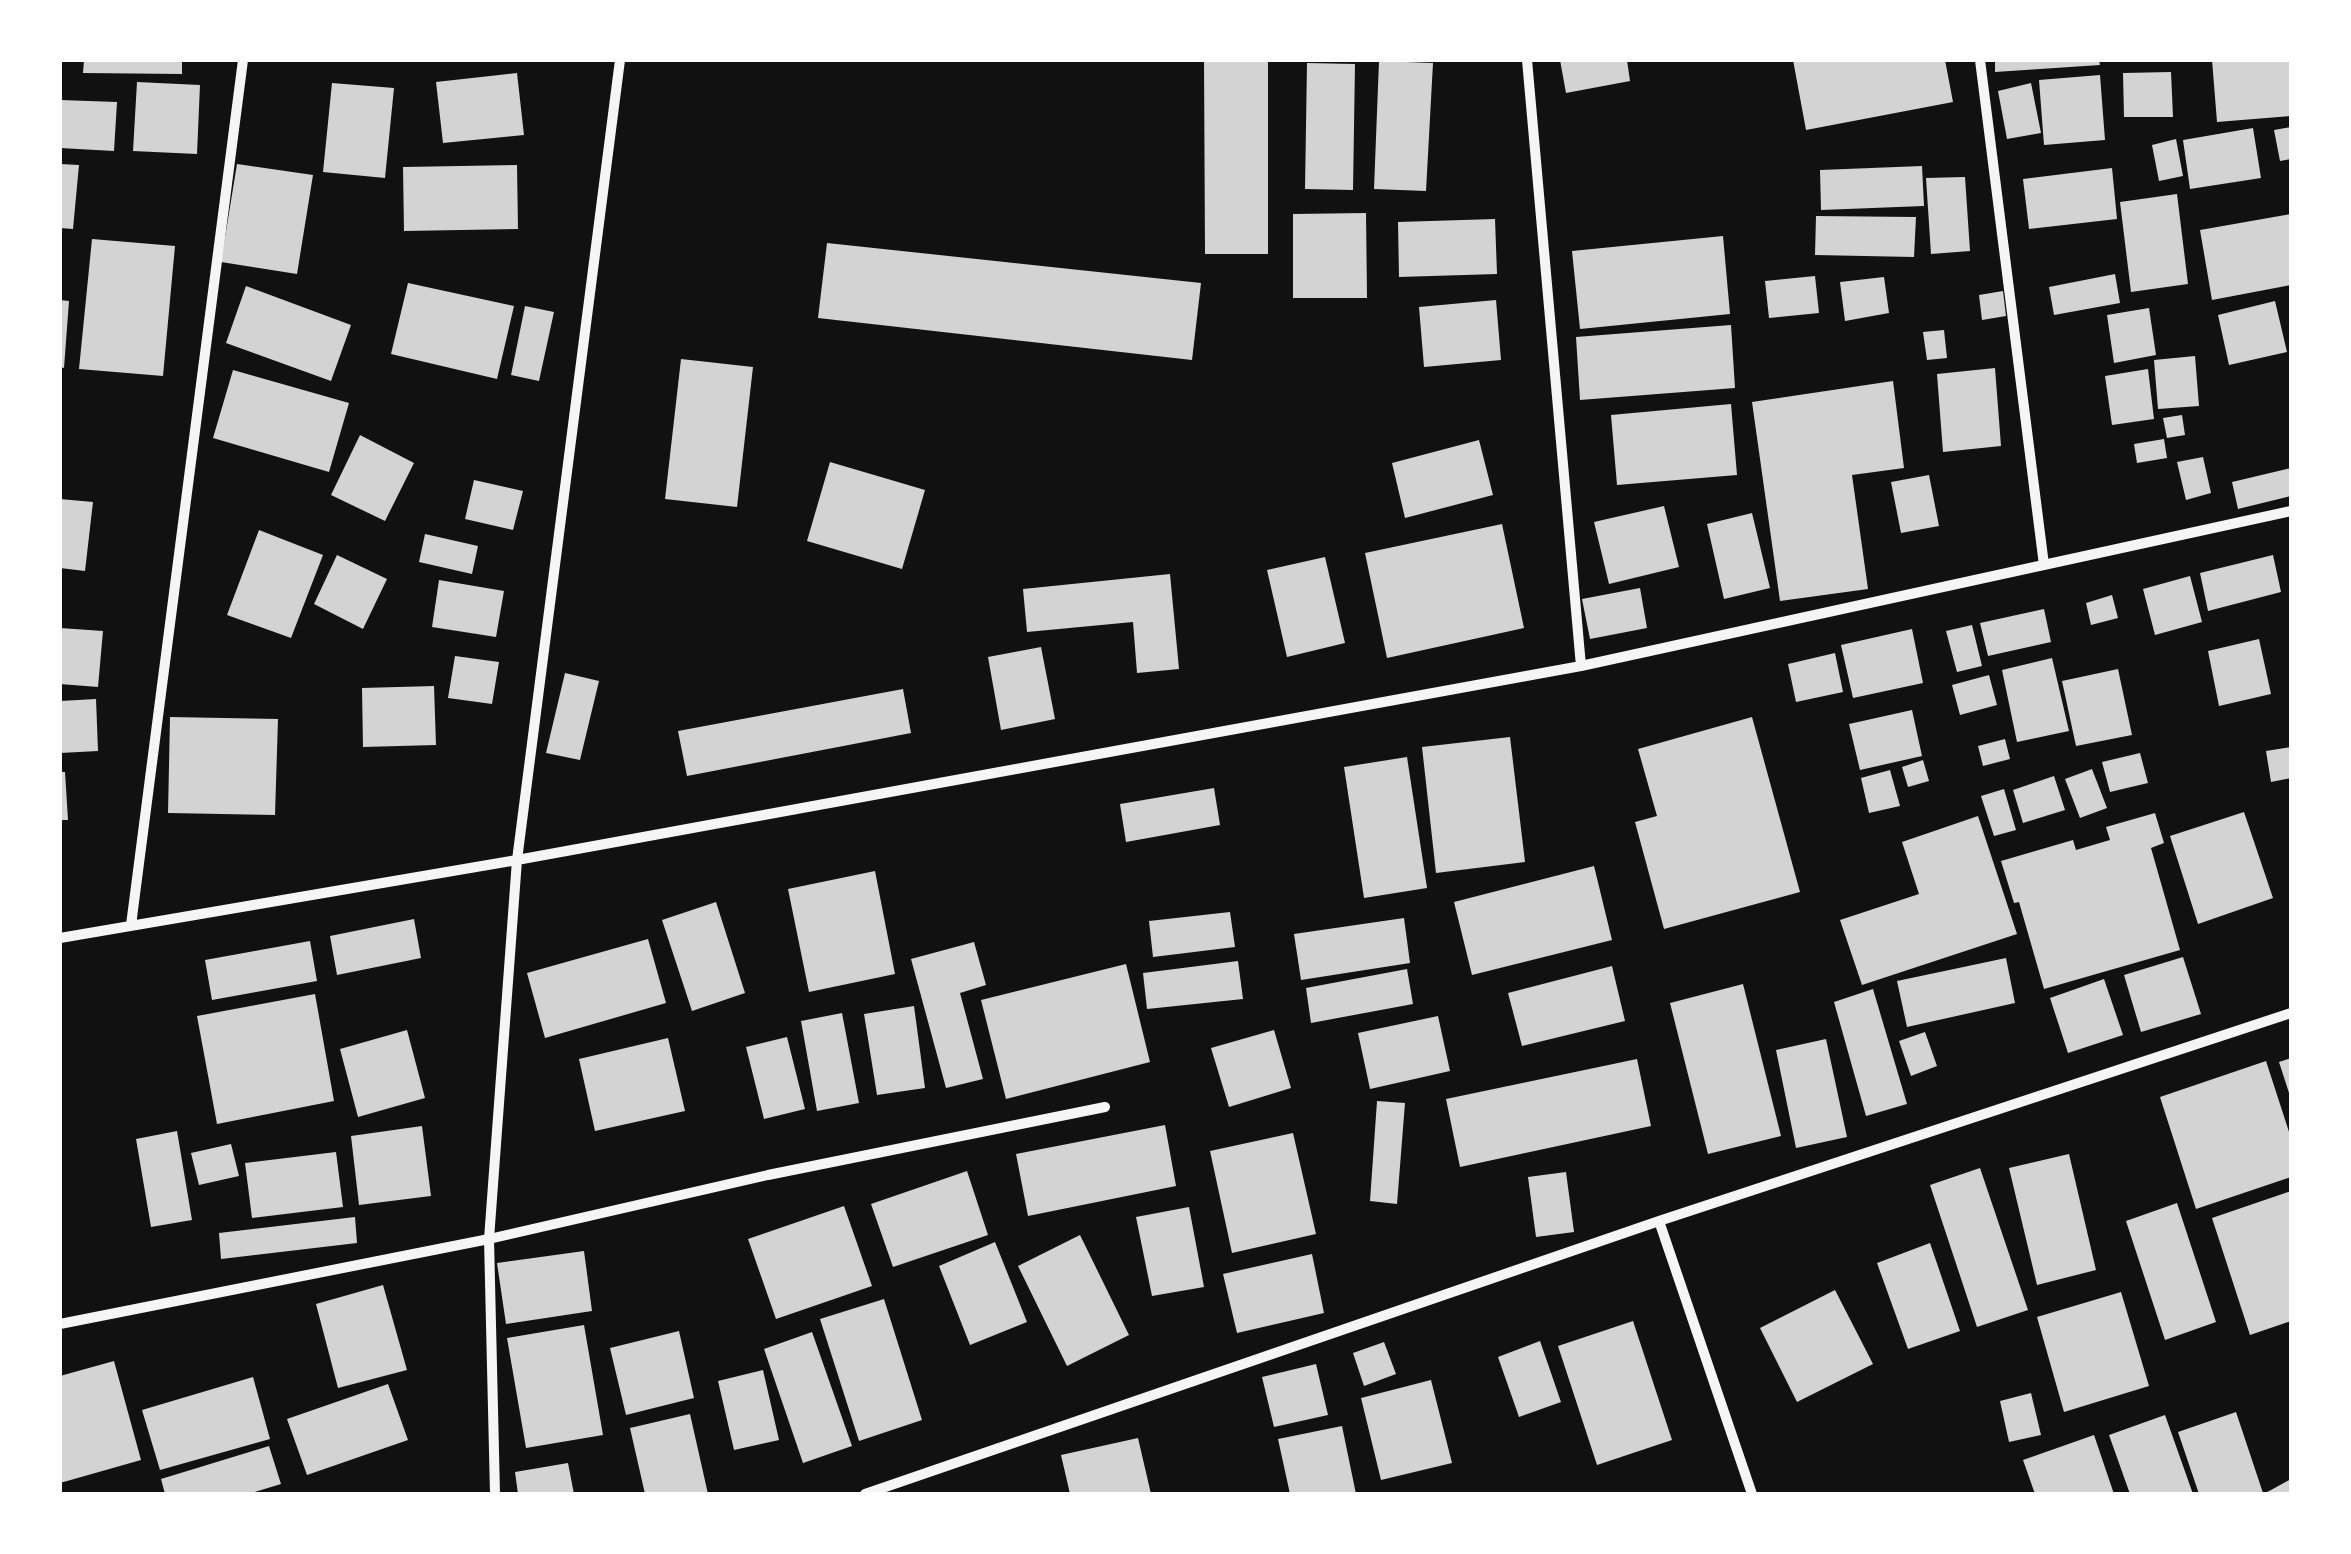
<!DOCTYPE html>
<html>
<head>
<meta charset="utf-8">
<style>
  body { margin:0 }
  #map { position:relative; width:2351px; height:1554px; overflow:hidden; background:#111; font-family:"Alegreya Sans",sans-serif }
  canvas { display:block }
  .frame { position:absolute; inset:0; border:62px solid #fff; pointer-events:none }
</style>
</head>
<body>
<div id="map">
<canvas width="2351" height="1554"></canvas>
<div class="frame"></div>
</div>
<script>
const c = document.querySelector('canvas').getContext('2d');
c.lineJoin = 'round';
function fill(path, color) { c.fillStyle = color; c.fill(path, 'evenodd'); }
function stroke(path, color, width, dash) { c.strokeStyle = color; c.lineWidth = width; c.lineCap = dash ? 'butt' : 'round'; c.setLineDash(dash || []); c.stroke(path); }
const building = new Path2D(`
  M84,60H182V74L83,73Z
  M1204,60H1268V254H1205Z
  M1560,60H1627L1630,81L1566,93Z
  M1793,60H1945L1953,102L1806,130Z
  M1995,60H2099L2100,65L1995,72Z
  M2212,60H2291V116L2217,122Z
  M1379,61L1433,63L1426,191L1374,189Z
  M1307,63L1355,64L1353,190L1305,189Z
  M2171,72L2173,117H2124L2123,73Z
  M517,73L524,135L443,143L436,82Z
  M2100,75L2105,140L2044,145L2039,80Z
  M137,82L200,85L197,154L133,151Z
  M332,83L394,88L385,178L323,172Z
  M2031,83L2041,133L2007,139L1998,91Z
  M60,100L117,102L114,151L60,148Z
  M2291,127V159L2280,161L2274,130Z
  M2253,128L2261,178L2190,189L2183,140Z
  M2176,139L2183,176L2159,181L2152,145Z
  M60,164L79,165L73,229L60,228Z
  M237,164L313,175L297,274L221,262Z
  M517,165L518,229L404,231L403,167Z
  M1922,166L1924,206L1821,210L1820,170Z
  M2112,168L2117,219L2029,229L2023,179Z
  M1965,177L1970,251L1931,254L1926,178Z
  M2177,194L2188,284L2131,292L2120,202Z
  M1366,213L1367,298H1293V214Z
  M2291,214V285L2212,300L2200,230Z
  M1816,216L1916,217L1914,257L1815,255Z
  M1495,219L1497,274L1399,277L1398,222Z
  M1723,236L1730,314L1580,329L1572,251Z
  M92,239L175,246L163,376L79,369Z
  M827,243L1201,283L1192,360L818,318Z
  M2115,274L2120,303L2054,315L2049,287Z
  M1815,276L1819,313L1769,318L1765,281Z
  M1884,277L1889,313L1845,321L1840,282Z
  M408,283L514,306L497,379L391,354Z
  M246,286L351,325L331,381L226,343Z
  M2003,291L2006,316L1982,320L1979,295Z
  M60,300L69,301L64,368L60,367Z
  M1496,300L1501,360L1424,367L1419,307Z
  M2275,301L2287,352L2229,365L2218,315Z
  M525,306L554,312L539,381L511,375Z
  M2149,308L2156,355L2114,363L2107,315Z
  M1731,325L1735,388L1580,400L1576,337Z
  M1944,330L1947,358L1927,360L1923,332Z
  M2195,356L2199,406L2158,409L2154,360Z
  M681,359L753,367L737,507L665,499Z
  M1995,368L2001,446L1943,452L1937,374Z
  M2148,369L2154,419L2112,425L2105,376Z
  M233,370L349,403L329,472L213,438Z
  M1893,381L1904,468L1852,475L1868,589L1780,601L1752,402Z
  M1731,404L1737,475L1617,485L1611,415Z
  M2182,415L2185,435L2167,438L2163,418Z
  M360,435L414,463L385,521L331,495Z
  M2164,439L2167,458L2137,463L2134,444Z
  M1479,440L1493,495L1405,518L1392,463Z
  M2203,457L2211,493L2186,500L2177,462Z
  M830,462L925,490L902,569L807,541Z
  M2291,468V496L2238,509L2232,482Z
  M1929,475L1939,526L1901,533L1891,482Z
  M474,480L523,491L513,530L465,519Z
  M60,499L93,502L85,571L60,568Z
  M1664,506L1679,567L1609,584L1594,522Z
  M1752,513L1770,588L1724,599L1707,524Z
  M1502,524L1524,628L1387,658L1365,553Z
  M259,530L323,555L291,638L227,615Z
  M425,534L478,546L472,574L419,562Z
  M337,555L387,579L363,629L314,604Z
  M2273,555L2281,592L2208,611L2200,573Z
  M1325,557L1345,643L1287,657L1267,570Z
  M1170,574L1179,669L1137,673L1133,622L1027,632L1023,589Z
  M2190,576L2202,622L2155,635L2143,589Z
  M439,580L504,591L496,637L432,627Z
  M1640,588L1647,628L1590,639L1582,599Z
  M2112,595L2118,618L2091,625L2086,603Z
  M2044,609L2051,642L1988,656L1980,623Z
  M1972,625L1982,666L1957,672L1946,631Z
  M60,628L103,631L98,687L60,684Z
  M1912,629L1923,683L1853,698L1841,645Z
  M2259,639L2271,694L2219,706L2208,651Z
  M1041,647L1055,719L1001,730L988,657Z
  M1835,653L1843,692L1796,702L1788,664Z
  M455,656L499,662L492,704L448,698Z
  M2052,658L2069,731L2017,742L2002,670Z
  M2118,669L2132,735L2076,746L2062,681Z
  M565,673L599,681L580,760L546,753Z
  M1989,675L1997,705L1960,715L1952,685Z
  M434,686L436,745L363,747L362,688Z
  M903,689L911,733L687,776L678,731Z
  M96,699L98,751L60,753V701Z
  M1912,710L1922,756L1860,770L1849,724Z
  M170,717L278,719L275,815L168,813Z
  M1752,717L1800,892L1664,929L1635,822L1657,816L1638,749Z
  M1510,737L1525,862L1436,873L1422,747Z
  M2005,739L2010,759L1983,766L1978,746Z
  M2291,747V778L2271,782L2266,751Z
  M2140,753L2148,783L2110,792L2102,762Z
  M1407,757L1427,888L1364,898L1344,767Z
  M1923,760L1929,781L1908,787L1902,767Z
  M2092,769L2107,808L2080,818L2065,779Z
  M1890,770L1900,806L1869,813L1861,778Z
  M60,772H65L68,820H60Z
  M2054,776L2065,810L2023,823L2013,790Z
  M1214,788L1220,825L1126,842L1120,804Z
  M2004,789L2016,830L1994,836L1981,796Z
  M2244,812L2273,898L2198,924L2170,836Z
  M2155,813L2164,843L2151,848L2180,950L2044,989L2019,902L2014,903L2001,861L2073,840L2076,850L2110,840L2106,827Z
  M1978,816L2017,934L1862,985L1840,920L1919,894L1902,842Z
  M1594,866L1612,940L1472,975L1454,902Z
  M875,871L895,974L809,992L788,889Z
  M716,902L745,993L692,1011L662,920Z
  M1230,912L1235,947L1153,957L1149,921Z
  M1404,918L1410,963L1301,980L1294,934Z
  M414,919L421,958L337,975L330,936Z
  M648,939L666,1003L545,1038L527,973Z
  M310,941L317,981L212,1000L205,960Z
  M974,942L986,985L960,993L983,1079L946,1088L911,959Z
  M2183,957L2201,1014L2141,1032L2124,975Z
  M2006,958L2015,1003L1907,1027L1897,981Z
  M1238,961L1243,999L1147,1009L1143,973Z
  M1126,964L1150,1062L1006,1099L981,1000Z
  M1612,966L1625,1021L1522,1046L1508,993Z
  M1407,969L1413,1004L1311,1023L1306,988Z
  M2104,979L2123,1035L2068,1053L2050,998Z
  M1743,984L1781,1136L1708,1154L1670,1003Z
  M1873,989L1907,1104L1866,1116L1834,1002Z
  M315,994L334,1101L217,1124L197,1016Z
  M914,1006L925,1088L877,1095L864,1014Z
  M842,1013L859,1103L817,1111L801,1021Z
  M1438,1016L1450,1071L1370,1089L1358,1033Z
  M407,1030L425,1098L358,1117L340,1049Z
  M1274,1030L1291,1088L1229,1107L1211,1048Z
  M1925,1032L1937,1066L1911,1076L1899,1041Z
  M787,1037L805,1109L764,1119L746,1047Z
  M668,1038L685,1111L595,1131L579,1059Z
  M1826,1039L1847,1137L1796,1148L1776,1050Z
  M2291,1058V1096H2290L2279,1062Z
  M1637,1059L1651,1126L1460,1167L1446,1099Z
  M2266,1061L2291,1138V1177L2196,1209L2160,1097Z
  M1377,1101L1405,1103L1397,1204L1370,1201Z
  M1165,1125L1176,1186L1028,1216L1016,1154Z
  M422,1126L431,1196L359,1205L351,1136Z
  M177,1131L192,1220L151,1227L136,1139Z
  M1293,1133L1316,1234L1232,1253L1210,1151Z
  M231,1144L239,1176L199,1185L191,1153Z
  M336,1152L343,1207L252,1218L245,1163Z
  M2069,1154L2096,1270L2037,1285L2009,1168Z
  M1980,1168L2028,1310L1977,1327L1930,1185Z
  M967,1171L988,1235L893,1267L871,1204Z
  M1566,1172L1574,1232L1536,1237L1528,1177Z
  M2291,1191V1321L2250,1335L2212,1218Z
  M2177,1203L2216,1322L2165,1340L2126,1221Z
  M844,1206L872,1286L776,1319L748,1239Z
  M1189,1207L1204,1287L1152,1296L1136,1217Z
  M355,1217L357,1243L221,1259L219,1233Z
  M1080,1235L1129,1335L1067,1366L1018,1266Z
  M995,1242L1027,1322L970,1345L939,1266Z
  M1930,1243L1960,1331L1908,1349L1877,1263Z
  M584,1251L592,1311L506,1324L497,1263Z
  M1312,1254L1324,1313L1237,1333L1223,1274Z
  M383,1285L407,1370L338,1388L316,1304Z
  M1835,1290L1873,1364L1797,1402L1760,1328Z
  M2121,1292L2149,1386L2064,1412L2037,1317Z
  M884,1299L922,1420L859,1441L820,1319Z
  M1633,1321L1672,1440L1597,1465L1558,1346Z
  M584,1325L603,1435L526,1448L507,1338Z
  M679,1331L694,1398L626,1415L610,1348Z
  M812,1332L852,1446L803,1463L764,1349Z
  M1540,1341L1561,1402L1519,1417L1498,1357Z
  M1384,1342L1396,1374L1364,1386L1353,1353Z
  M114,1361L141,1460L60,1483V1376Z
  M1316,1364L1328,1415L1274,1427L1262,1377Z
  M763,1370L779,1440L734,1450L718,1381Z
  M253,1377L270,1439L160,1470L142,1410Z
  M1431,1380L1452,1463L1381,1480L1361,1398Z
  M388,1384L408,1440L307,1475L287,1419Z
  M2031,1393L2041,1435L2009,1442L2000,1401Z
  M2236,1412L2263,1493L2199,1494L2178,1432Z
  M690,1414L708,1494H645L630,1428Z
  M2165,1415L2193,1494H2130L2109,1435Z
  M1342,1426L1356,1494H1290L1278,1439Z
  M2094,1435L2114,1494H2035L2023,1460Z
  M1138,1438L1151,1494H1070L1061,1455Z
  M269,1446L281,1484L248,1494H165L161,1479Z
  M568,1463L574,1494H518L515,1472Z
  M2291,1479V1494H2263L2271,1490Z`);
const minor = new Path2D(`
  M1527,60L1581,666
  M1980,60L2044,565
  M131,925L243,60
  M60,938L517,860L1581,666L2291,511
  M1659,1221L1752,1494
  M60,1324L489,1239L768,1175L1105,1107
  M495,1494L489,1239L517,860L620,60
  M865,1494L1659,1221L2291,1013`);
fill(building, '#d3d3d3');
stroke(minor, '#f5f5f5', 10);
</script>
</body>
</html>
